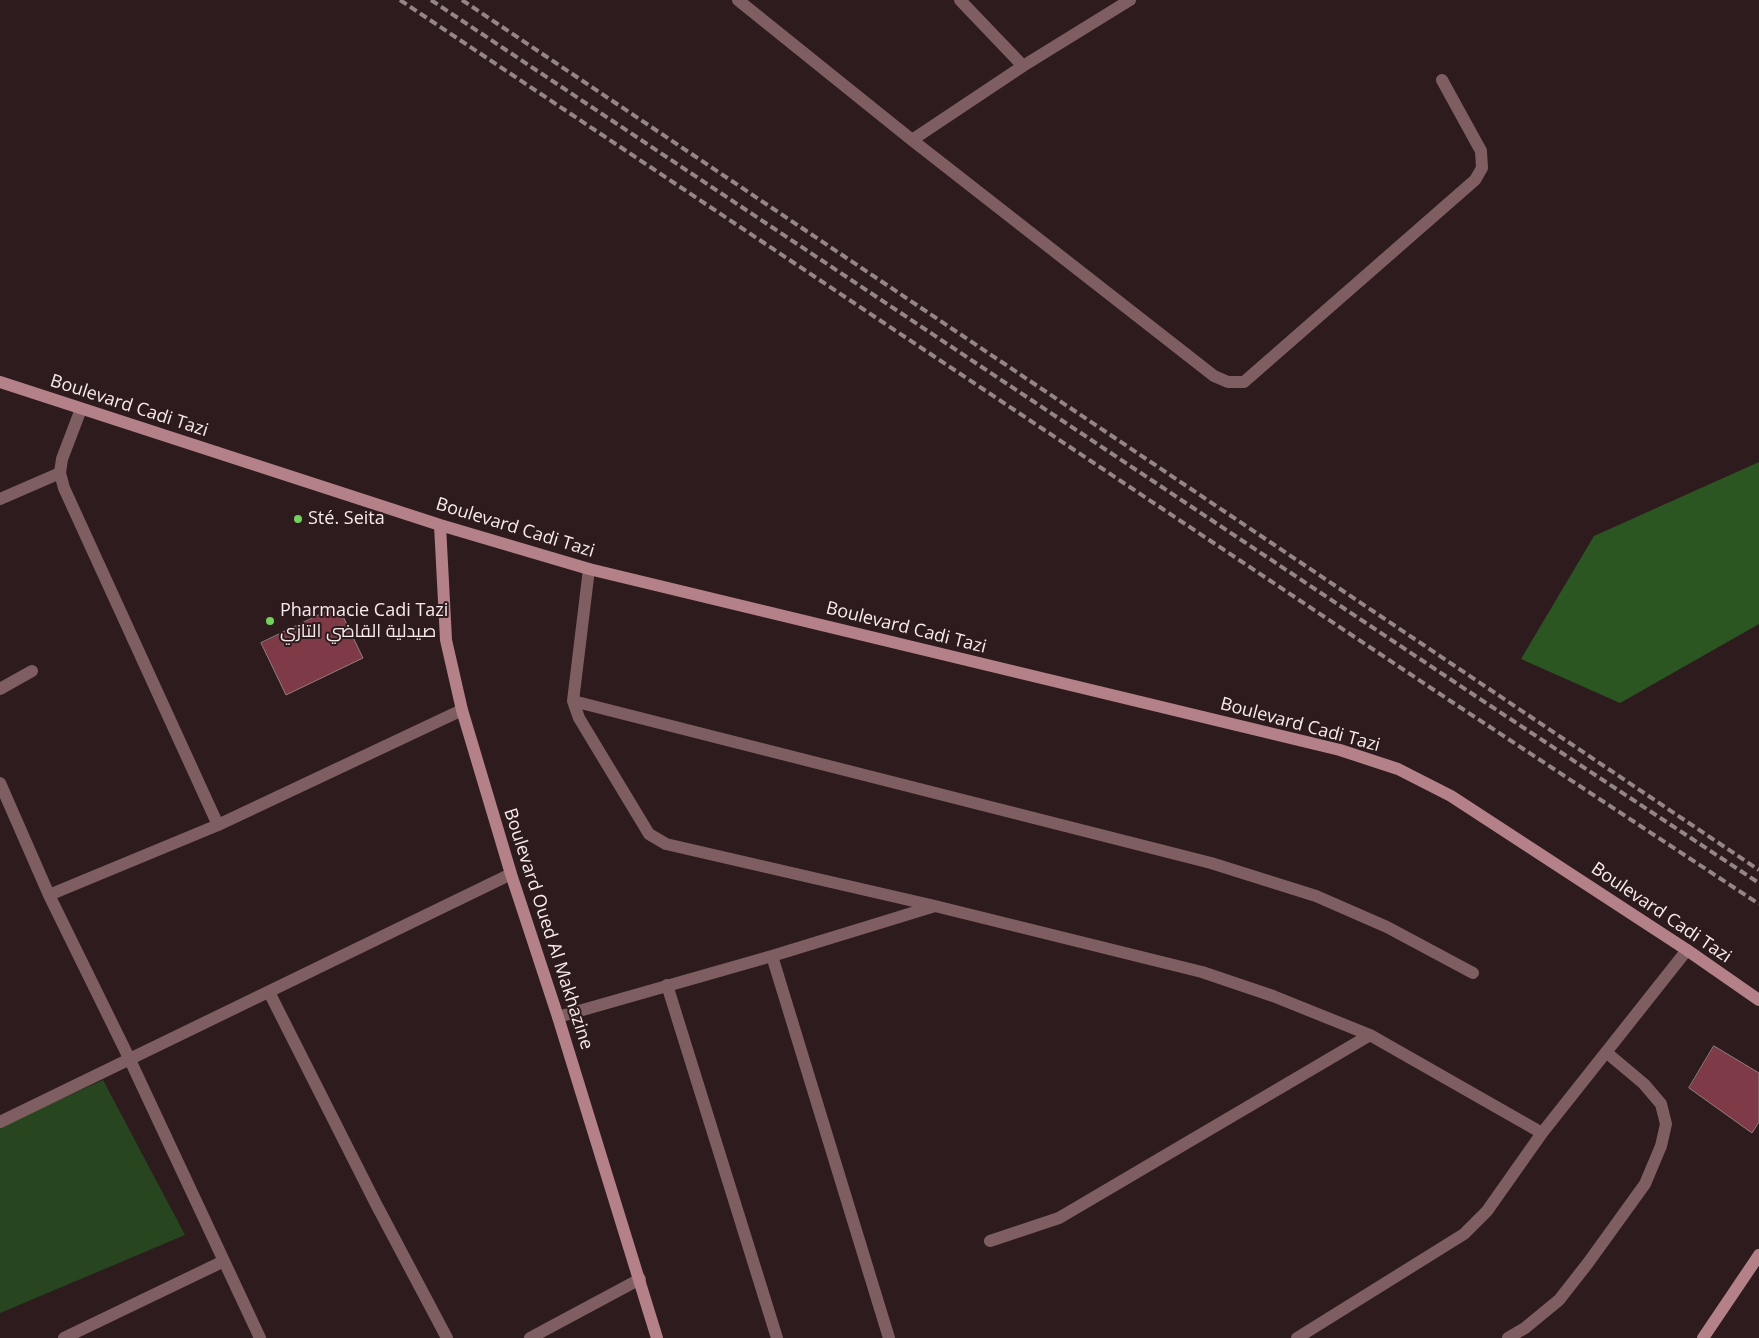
<!DOCTYPE html>
<html>
<head>
<meta charset="utf-8">
<style>
  body { margin:0 }
  canvas { display:block; background:#2d1b1e }
</style>
</head>
<body>
<canvas width="1759" height="1338"></canvas>
<script>
const c = document.querySelector('canvas').getContext('2d');
c.lineJoin = 'round';
function fill(path, color) { c.fillStyle = color; c.fill(path, 'evenodd'); }
function stroke(path, color, width, dash) { c.strokeStyle = color; c.lineWidth = width; c.lineCap = dash ? 'butt' : 'round'; c.setLineDash(dash || []); c.stroke(path); }
function drawText(font, color, halo, rows, align = 'center') {
  c.font = font + ' "Open Sans",Cairo,sans-serif'; c.lineWidth = 4; c.setLineDash([]); c.textBaseline = 'middle'; c.strokeStyle = halo; c.fillStyle = color; for (const [text, x, y, turn = 0] of rows) {
    c.save(); c.translate(x, y); c.rotate((+turn || 0) * Math.PI / 180); c.textAlign = isNaN(turn) ? turn : align; if (halo) c.strokeText(text, 0, 0); c.fillText(text, 0, 0); c.restore();
  }
}
const green = new Path2D(`
  M103,1080L185,1235L0,1313V1127Z`);
const forest = new Path2D(`
  M1759,462V624L1620,703L1521,659L1594,536Z`);
const building = new Path2D(`
  M338,606L363,658L286,695L261,643Z
  M1714,1046L1759,1073V1122L1752,1133L1689,1088Z`);
const street = new Path2D(`
  M738,0L912,140L1214,376L1228,382H1244L1475,180L1482,168L1481,151L1442,80
  M960,0L1023,66
  M912,140L1023,66L1130,0
  M60,473L64,488L218,825
  M0,499L60,473L62,459L81,409
  M589,569L573,701L579,718L649,834L666,844L935,906L1202,972L1273,996L1370,1035L1542,1133
  M0,689L32,671
  M573,701L1211,863L1316,896L1387,927L1473,973
  M0,783L49,895L130,1060L260,1338
  M49,895L218,825L462,710
  M772,956L889,1338
  M667,985L777,1338
  M269,992L376,1204L447,1338
  M558,1017L772,956L935,906
  M0,1122L511,874
  M990,1241L1059,1218L1370,1035
  M64,1338L224,1261
  M530,1338L640,1279
  M1297,1338L1464,1234L1487,1211L1542,1133L1687,950
  M1508,1338L1525,1328L1559,1300L1588,1263L1645,1184L1661,1146L1666,1124L1661,1104L1644,1084L1606,1052`);
const secondary = new Path2D(`
  M0,382L440,525L589,569L1340,750L1398,769L1451,796L1687,950L1759,1000
  M440,525L446,640L462,710L511,874L558,1017L657,1338
  M1703,1338L1759,1255`);
const rail = new Path2D(`
  M400,0L1449,700L1759,904
  M431,0L1477,697L1759,883
  M462,0L1759,870`);
const markers = [
  [298,519,5,"#74d25c"],
  [270,621,5,"#74d25c"]
];
const streetNames = [
  ["Boulevard Cadi Tazi",129,406,18],
  ["Boulevard Cadi Tazi",515,528,17],
  ["Boulevard Cadi Tazi",906,628,14],
  ["Boulevard Cadi Tazi",1300,725,15],
  ["Boulevard Cadi Tazi",1661,913,34],
  ["Boulevard Oued Al Makhazine",548,929,72]
];
const poiNames = [
  ["Sté. Seita",308,519],
  ["Pharmacie Cadi Tazi",280,611],
  ["صيدلية القاضي التازي",280,632]
];
fill(green, '#274620');
fill(forest, '#2b5621');
fill(building, '#7e3a46');
stroke(building, '#937c7e', 1);
stroke(street, '#7f5e62', 12);
stroke(secondary, '#b48188', 12);
stroke(rail, '#948587', 4, [8, 4]);
for (const [x, y, r, color] of markers) { const dot = new Path2D(); dot.arc(x, y, r, 0, 2 * Math.PI); c.fillStyle = color; c.fill(dot); stroke(dot, '#2d1b1e', 2); }
drawText('18px', '#f8ebec', '#2d1b1e', streetNames);
drawText('18px', '#f8ebec', '#2d1b1e', poiNames, 'left');
</script>
</body>
</html>
